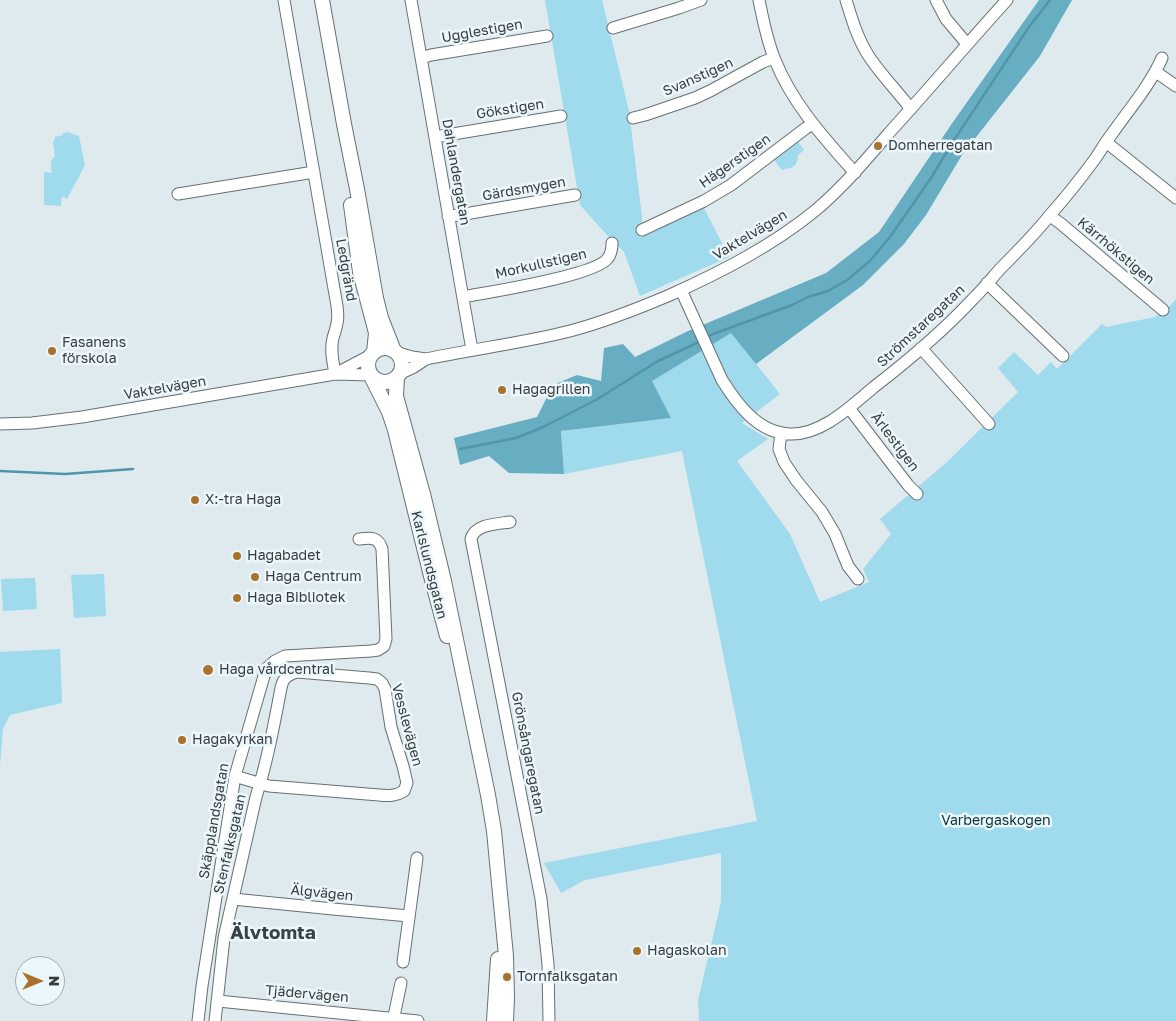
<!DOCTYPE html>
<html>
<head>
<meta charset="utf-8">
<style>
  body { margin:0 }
  #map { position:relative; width:1176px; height:1021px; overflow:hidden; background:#deeaee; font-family:"Golos Text",sans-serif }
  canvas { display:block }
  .north { position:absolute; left:15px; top:956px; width:50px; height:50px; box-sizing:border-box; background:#ebf7fb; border:1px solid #a3acaf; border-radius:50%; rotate:90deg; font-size:14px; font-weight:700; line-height:20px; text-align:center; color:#373c3e }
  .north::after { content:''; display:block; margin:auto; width:18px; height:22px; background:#a8722d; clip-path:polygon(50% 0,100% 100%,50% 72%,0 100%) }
</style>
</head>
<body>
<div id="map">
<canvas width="1176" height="1021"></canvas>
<div class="north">N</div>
</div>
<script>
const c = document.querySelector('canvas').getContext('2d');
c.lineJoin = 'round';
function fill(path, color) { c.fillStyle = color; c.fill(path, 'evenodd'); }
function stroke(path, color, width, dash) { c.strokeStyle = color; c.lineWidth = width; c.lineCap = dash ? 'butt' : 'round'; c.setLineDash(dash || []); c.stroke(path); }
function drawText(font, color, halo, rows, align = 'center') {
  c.font = font + ' "Golos Text",sans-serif'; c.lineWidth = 5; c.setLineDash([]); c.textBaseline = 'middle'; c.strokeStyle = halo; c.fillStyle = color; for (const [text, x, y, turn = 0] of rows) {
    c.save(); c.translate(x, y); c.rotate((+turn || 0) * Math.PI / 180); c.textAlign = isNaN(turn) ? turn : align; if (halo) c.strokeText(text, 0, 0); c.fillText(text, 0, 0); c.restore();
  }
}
const green = new Path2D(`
  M545,0H602L629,111L642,217V237L704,208L729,257L640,296L624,252L606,234L580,205Z
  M69,132L70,133L79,136L85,165L67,199L62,196L61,206L44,205V172L52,173C51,167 49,160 55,157L53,143L54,141L55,137L63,135V133Z
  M797,140L804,150L797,156L798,158C795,169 793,167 782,170L774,160L772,159Z
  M1176,299V1021H699L698,1000L721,902V853L585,880L561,893L544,863L757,821L682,451L564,474L561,431L671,418L651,381L731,332L780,394L742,423L768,439L737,461L790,534L820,602L869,582L863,569L891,534L880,519L947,462L1018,392L998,368L1014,352L1038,375L1051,362L1057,369L1102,324L1106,327L1155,317L1168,308Z
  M104,574L106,616L74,618L71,575Z
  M35,578L37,609L3,611L1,579Z
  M60,649L62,703L10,715L3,729L0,765V652Z`);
const forest = new Path2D(`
  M1039,0H1072L1040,56L962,155L926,215L904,244L863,285L756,364L731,333L652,381L671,418L561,431L564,474L509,473L489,456L460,465L454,438L537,417L553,385L577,375L601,381L604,348L623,344L635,357L686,332L826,273L879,232L953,122Z`);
const stream = new Path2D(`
  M705,338L713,334L792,305L808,297L828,291L847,280L870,261L890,237L931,178L954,140L1029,27L1050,0
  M460,449L516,438L543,427L596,400L658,361L701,341
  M0,471L65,474L133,469`);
const minor = new Path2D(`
  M284,0L337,306C339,320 337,325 333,338C330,350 333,362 335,374
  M411,0L472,350
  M759,0C763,20 767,41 775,60C792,103 824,138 855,173
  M846,0C852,20 858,40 870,58C881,74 895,89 907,104L911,109
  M936,0L946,19L967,44
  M613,28L679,8L701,0
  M421,58L431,55L547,36
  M1156,72L1176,86
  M633,118L645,115L695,98L710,91L763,62L774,58
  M435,137L561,116
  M1106,142L1176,198
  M178,194L314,172
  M448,216L459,215L575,195
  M1050,216L1060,223L1163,310
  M642,230L704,201L731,185L806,128L813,124
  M987,283L1063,356
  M681,290L722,380C737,404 758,433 790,434C822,435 851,406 874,387C909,360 943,331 973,299C983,289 992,278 1001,268C1018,251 1035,234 1050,215C1066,197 1081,178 1095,159C1101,150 1107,140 1114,131C1131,107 1150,85 1162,58
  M463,297C488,292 596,276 608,258C611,254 612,248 612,243
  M921,348L989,424
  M395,352L412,357L426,359
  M337,373L371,355
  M399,374L414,367L426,359C473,349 523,343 570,331C604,322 637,309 670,295C721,272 772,246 816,210C843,187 866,160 889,133C929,89 967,44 1007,0
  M849,408L908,485L917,494
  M0,424L32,423L82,417L335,374L370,375
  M781,433L779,449L784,462L796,480L822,512L835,534L848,566L858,579
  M510,522C497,524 475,524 471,539L541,899L548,964L549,1021
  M233,899L333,909L409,916
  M403,962L417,858
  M218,1001L418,1021
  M198,1021L202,986L235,776L264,676L267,668L275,661L285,656L371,651L378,650L384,646L386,639L382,549C378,536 370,538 359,539
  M215,1021L224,938L256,797C267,762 274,725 281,688C283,678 287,675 297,672L369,678L377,679L382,683L385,689L391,727L403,766L407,783L404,791C396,796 389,796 379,795L269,786C258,783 247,780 235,776
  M393,1021L401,983`);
const major = new Path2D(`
  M322,0L344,124L357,189L376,298L381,318L394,351
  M351,205L360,272L376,333L374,352
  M368 365a17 17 0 1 1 34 0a17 17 0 1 1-34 0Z
  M397,377L396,396L423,494L444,581L488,795L494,831L506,956L507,998L506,1021
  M372,378L389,412L395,430L431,576L447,636
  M494,1021L498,959`);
const markers = [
  [878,146,5,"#a8722d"],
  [52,351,5,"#a8722d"],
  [502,390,5,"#a8722d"],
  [195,500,5,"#a8722d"],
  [237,556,5,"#a8722d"],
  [255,577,5,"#a8722d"],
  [237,598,5,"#a8722d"],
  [208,670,6,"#a8722d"],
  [182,740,5,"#a8722d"],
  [637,951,5,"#a8722d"],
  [507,977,5,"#a8722d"]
];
const streetNames = [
  ["Ugglestigen",482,31,-10],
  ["Svanstigen",698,77,-24],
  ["Gökstigen",510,109,-9],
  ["Hägerstigen",735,161,-35],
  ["Dahlandergatan",456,172,80],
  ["Gärdsmygen",524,189,-10],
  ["Vaktelvägen",750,235,-31],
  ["Kärrhökstigen",1116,251,40],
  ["Morkullstigen",541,264,-13],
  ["Ledgränd",346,270,80],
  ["Strömstaregatan",921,326,-43],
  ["Vaktelvägen",165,388,-10],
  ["Ärlestigen",895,442,53],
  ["Karlslundsgatan",429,565,76],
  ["Vesslevägen",407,725,75],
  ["Grönsångaregatan",528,753,79],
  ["Skäpplandsgatan",214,821,-80],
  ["Stenfalksgatan",230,844,-77],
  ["Älgvägen",322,893,6],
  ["Tjädervägen",307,994,5]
];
const poiNames = [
  ["Domherregatan",888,146],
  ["Fasanens",62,343],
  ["förskola",62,359],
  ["Hagagrillen",512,390],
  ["X:-tra Haga",205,500],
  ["Hagabadet",247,556],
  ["Haga Centrum",265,577],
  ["Haga Bibliotek",247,598],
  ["Haga vårdcentral",219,670],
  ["Hagakyrkan",192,740],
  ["Hagaskolan",647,951],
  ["Tornfalksgatan",517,977]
];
const parkNames = [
  ["Varbergaskogen",996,821]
];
const districtNames = [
  ["Älvtomta",273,933]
];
fill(green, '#9fdaed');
fill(forest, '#67aec3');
stroke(stream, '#4f96ab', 2.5);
stroke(minor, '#667074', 13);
stroke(major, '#667074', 16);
stroke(minor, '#fff', 11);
stroke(major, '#fff', 14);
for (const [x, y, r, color] of markers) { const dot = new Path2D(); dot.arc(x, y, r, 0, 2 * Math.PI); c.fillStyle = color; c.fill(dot); stroke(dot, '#ebf7fb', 2); }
drawText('14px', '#373c3e', '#ebf7fb', streetNames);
drawText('14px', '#373c3e', '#ebf7fb', poiNames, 'left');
drawText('14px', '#0d3039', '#ebf7fb', parkNames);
drawText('bold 19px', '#384144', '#ebf7fb', districtNames);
</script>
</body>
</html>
